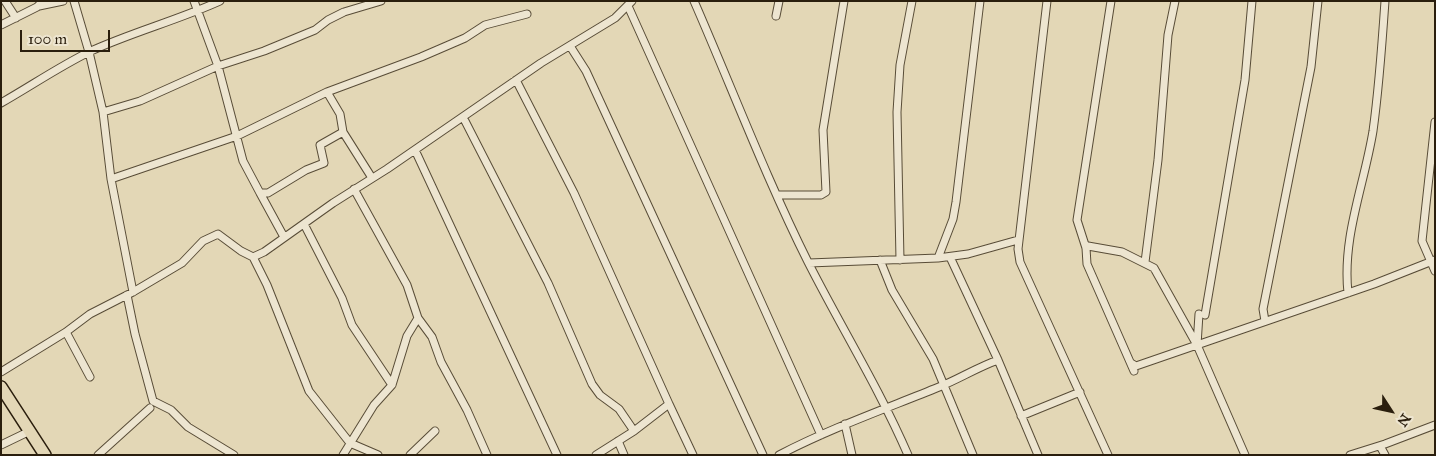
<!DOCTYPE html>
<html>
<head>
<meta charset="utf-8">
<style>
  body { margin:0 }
  #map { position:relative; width:1436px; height:456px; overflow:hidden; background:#e3d7b6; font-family:"IM FELL Great Primer",serif }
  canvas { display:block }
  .frame { position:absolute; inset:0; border:2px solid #2a1e0d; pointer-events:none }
  .north { position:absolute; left:1366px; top:386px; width:50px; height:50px; -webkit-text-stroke:4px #ede5d0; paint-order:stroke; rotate:125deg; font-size:14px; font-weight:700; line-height:20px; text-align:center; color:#2a1e0d }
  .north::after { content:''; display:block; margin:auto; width:18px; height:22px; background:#2a1e0d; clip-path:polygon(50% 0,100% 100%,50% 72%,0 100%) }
  .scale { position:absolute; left:20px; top:30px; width:90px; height:22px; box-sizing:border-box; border:2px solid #2a1e0d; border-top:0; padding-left:6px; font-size:15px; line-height:18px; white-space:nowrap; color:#2a1e0d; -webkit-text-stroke:4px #ede5d0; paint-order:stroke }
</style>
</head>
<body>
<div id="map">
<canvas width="1436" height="456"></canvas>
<div class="frame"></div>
<div class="north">N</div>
<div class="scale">100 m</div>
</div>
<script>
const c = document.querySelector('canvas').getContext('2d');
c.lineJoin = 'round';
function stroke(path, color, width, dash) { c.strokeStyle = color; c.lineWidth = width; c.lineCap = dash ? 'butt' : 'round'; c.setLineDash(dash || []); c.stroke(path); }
const minor = new Path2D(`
  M5,1L16,18
  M74,1L89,52L103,112L111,179L133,292
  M194,1L218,66L243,161L260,193H268L306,170L324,163L320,145L343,132L340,114L327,92
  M694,1C732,88 766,178 808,262C841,327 879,388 908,455
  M1047,1L1018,249L1020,262L1108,455
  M1111,1L1077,220L1086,248L1087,264L1134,371
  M39,6L63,1
  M628,6L821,435
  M776,16L779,1
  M1,25L37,7L43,1
  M570,46L586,71L763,455
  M516,80L574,193L669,404L634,431L596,455
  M1,103C31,86 60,66 91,51C133,32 178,20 220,1
  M103,112L140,101L218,66L264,51L315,30L328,20L344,12L381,1
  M463,117L548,283L592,384L600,395L619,409L634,431
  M1435,122L1422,241L1435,271
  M343,132L372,178
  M415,150L557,455
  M111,179L237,136L327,92L421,57L465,38L485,25L527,14
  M260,193L284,237
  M777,195H821L826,192L823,130L844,1
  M304,224L342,298L352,325L392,385L407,336L418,318L407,285L354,189
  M1086,248L1088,246L1122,252L1154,268L1197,345L1245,455
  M253,257L267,285L309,391L350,443L378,455
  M938,258L953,219L956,202L980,1
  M880,260L892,290L933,359L973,455
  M900,260L897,112L900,65L912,1
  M1145,262L1158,160L1168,35L1175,1
  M809,263L938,258L968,254L1018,240
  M1348,293C1342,237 1364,186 1373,131C1379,88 1382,45 1385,1
  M127,295L135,334L153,401L171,410L188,427L234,455
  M1205,315L1245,80L1252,1
  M418,318L432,337L441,362L467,410L487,455
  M1265,321L1263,309L1311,67L1318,1
  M66,332L90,377
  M1197,345L1199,314
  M998,360L1038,455
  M1131,363L1136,366L1374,284L1435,260
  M1,372L66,332L90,314L133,292L182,263L203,241L218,234L241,251L253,257L264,252L333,203L387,169L541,63L615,18L632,1
  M669,404L693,455
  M1021,416L1080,392
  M845,424L852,455
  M618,441L624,455
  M1,445L30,431
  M1380,446L1385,455
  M98,455L150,408
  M343,455L374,405L392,385
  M410,455L435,431
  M779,455C831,428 885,409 939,387C959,379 978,367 998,360L950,257
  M1350,455L1385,444L1435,425`);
const trunk = new Path2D(`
  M1,387L45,455`);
stroke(minor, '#584c37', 9);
stroke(trunk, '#2a1e0d', 14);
stroke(minor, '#ede5d0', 7);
stroke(trunk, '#e3d7b6', 11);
</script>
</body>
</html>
